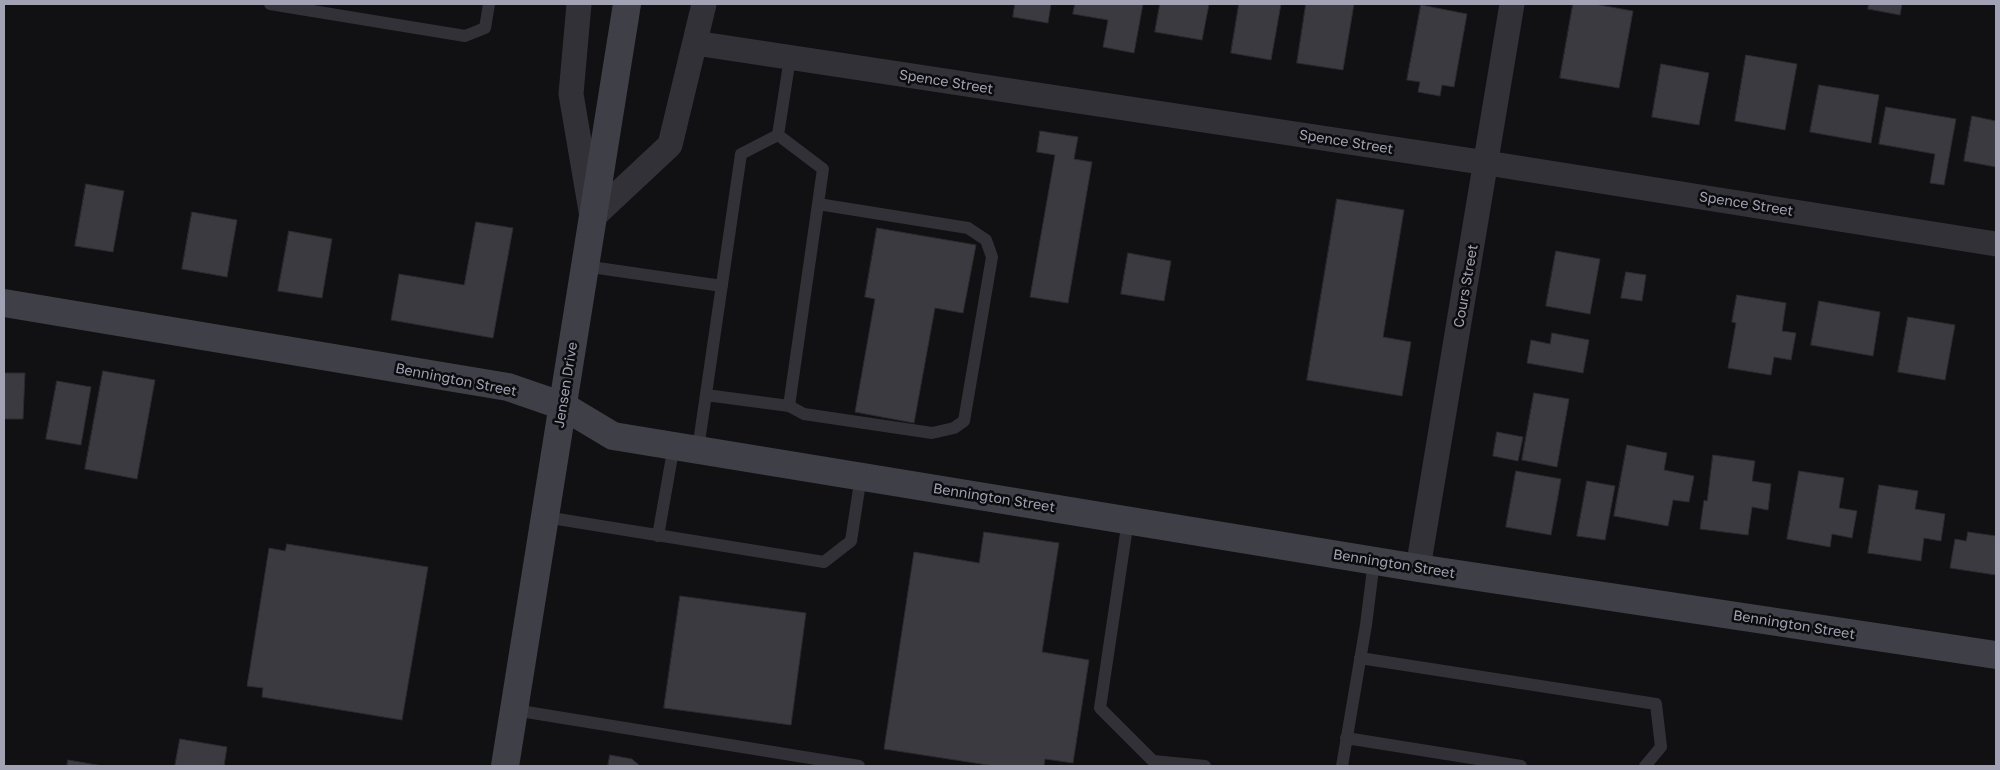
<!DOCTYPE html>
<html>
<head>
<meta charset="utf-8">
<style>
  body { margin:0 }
  #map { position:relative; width:2000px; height:770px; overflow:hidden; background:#111012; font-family:"Golos Text",sans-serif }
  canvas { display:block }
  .frame { position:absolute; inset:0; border:5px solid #a1a2b4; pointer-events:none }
</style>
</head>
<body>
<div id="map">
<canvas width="2000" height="770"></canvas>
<div class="frame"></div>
</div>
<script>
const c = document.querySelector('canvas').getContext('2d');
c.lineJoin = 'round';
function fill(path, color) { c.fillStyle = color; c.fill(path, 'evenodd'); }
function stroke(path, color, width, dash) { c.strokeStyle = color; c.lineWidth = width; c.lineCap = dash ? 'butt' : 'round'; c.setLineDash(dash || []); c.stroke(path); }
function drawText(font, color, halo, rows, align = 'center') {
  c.font = font + ' "Golos Text",sans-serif'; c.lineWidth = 5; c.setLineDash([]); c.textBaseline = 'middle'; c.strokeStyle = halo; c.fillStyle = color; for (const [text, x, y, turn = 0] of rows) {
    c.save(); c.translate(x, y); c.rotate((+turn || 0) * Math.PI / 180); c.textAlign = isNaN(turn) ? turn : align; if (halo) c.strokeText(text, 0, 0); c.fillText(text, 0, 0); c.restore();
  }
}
const building = new Path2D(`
  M1015,4H1051L1048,23L1013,17Z
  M1075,4H1143L1134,53L1103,47L1108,20L1073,14Z
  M1160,4H1209L1202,40L1155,32Z
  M1239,4H1281L1271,60L1231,53Z
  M1306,4H1354L1343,70L1297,63Z
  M1573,4H1594L1633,11L1619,88L1560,78Z
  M1869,4H1902L1900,15L1868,9Z
  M1421,5L1467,14L1454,87L1442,85L1440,96L1418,92L1420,82L1407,80Z
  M1746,55L1797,64L1785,130L1735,121Z
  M1661,64L1709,73L1699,125L1652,117Z
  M1819,85L1879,95L1871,143L1810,132Z
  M1886,107L1956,119L1944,185L1930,183L1935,154L1879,144Z
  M1972,116L1996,121V167L1964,161Z
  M1040,131L1078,137L1074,159L1092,162L1068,303L1030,297L1055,155L1037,152Z
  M86,184L124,191L113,252L75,246Z
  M1337,199L1404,210L1383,337L1411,342L1402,396L1307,380Z
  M192,212L237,220L227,277L182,269Z
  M476,222L513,228L493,338L391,320L399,274L464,285Z
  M877,228L976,245L963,313L935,308L914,423L855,412L875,299L865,297Z
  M289,231L332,239L322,298L278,291Z
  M1556,251L1600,259L1590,314L1546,306Z
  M1128,253L1171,261L1164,301L1121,294Z
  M1626,272L1646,275L1642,301L1621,298Z
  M1737,295L1786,303L1782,331L1796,333L1791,360L1774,357L1771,375L1728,368L1736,323L1732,322Z
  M1819,301L1880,312L1873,356L1811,345Z
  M1908,317L1955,325L1945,380L1898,372Z
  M1552,333L1589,340L1583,373L1527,363L1531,340L1550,344Z
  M103,371L155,380L137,479L85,469Z
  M4,373H25L23,419H4Z
  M57,381L91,387L81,445L46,439Z
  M1534,393L1569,399L1557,467L1522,460Z
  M1497,432L1523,437L1518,461L1493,456Z
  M1627,445L1667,453L1664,470L1694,476L1689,502L1673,500L1668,526L1614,516Z
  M1713,455L1755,461L1752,481L1771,484L1768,510L1752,507L1748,535L1700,529L1704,500L1707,501Z
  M1516,471L1561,479L1551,535L1506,527Z
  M1799,471L1844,478L1839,508L1857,511L1852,538L1832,534L1830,547L1787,539Z
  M1587,481L1615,486L1605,540L1577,536Z
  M1879,485L1918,491L1915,509L1945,514L1941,541L1924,538L1921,561L1868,553Z
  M984,532L1059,543L1042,652L1089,660L1073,763L1045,759L1044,766H994L884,749L914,552L979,563Z
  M1968,532L1996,536V575L1950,568L1955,539L1966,541Z
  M287,544L428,567L402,720L262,697L263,688L247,686L269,548L285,551Z
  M680,596L806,613L791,725L664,708Z
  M180,739L227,747L224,766H175Z
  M610,755L632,759L640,766H608Z
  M68,760L103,766H67Z`);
const lane = new Path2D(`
  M270,4L465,36L485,28L489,4
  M584,266L722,286
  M706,395L789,406L823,169L778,135
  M789,406L804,414L932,433L954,428L964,421L992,257L986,240L968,228L818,204
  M698,449L741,154L778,135L790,58
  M545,517L824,562L851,541L861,476
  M1128,520L1100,708L1153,761L1205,766
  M658,536L674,445
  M1360,658L1656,704L1661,747L1645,766
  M514,710L859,766
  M1346,738L1521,766
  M1342,766L1366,625L1374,561`);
const street = new Path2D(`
  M579,4L571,94L591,211
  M695,43L1487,163L1996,244
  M592,218L670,145L704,4
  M1418,568L1512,4`);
const secondary = new Path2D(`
  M4,303L508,387L563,406L613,436L1418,568L1996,655
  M505,766L627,4`);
const streetNames = [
  ["Spence Street",946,82,9],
  ["Spence Street",1346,142,9],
  ["Spence Street",1746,204,9],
  ["Cours Street",1466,286,-80],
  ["Bennington Street",456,380,11],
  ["Jensen Drive",566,385,-81],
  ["Bennington Street",994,498,9],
  ["Bennington Street",1394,564,9],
  ["Bennington Street",1794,625,9]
];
fill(building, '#3a3a40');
stroke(building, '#2b2a2e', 1);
stroke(lane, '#323137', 12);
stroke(street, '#323137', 25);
stroke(secondary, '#3f3f47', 28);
drawText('14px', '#a1a2b4', '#0c0b0d', streetNames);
</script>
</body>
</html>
